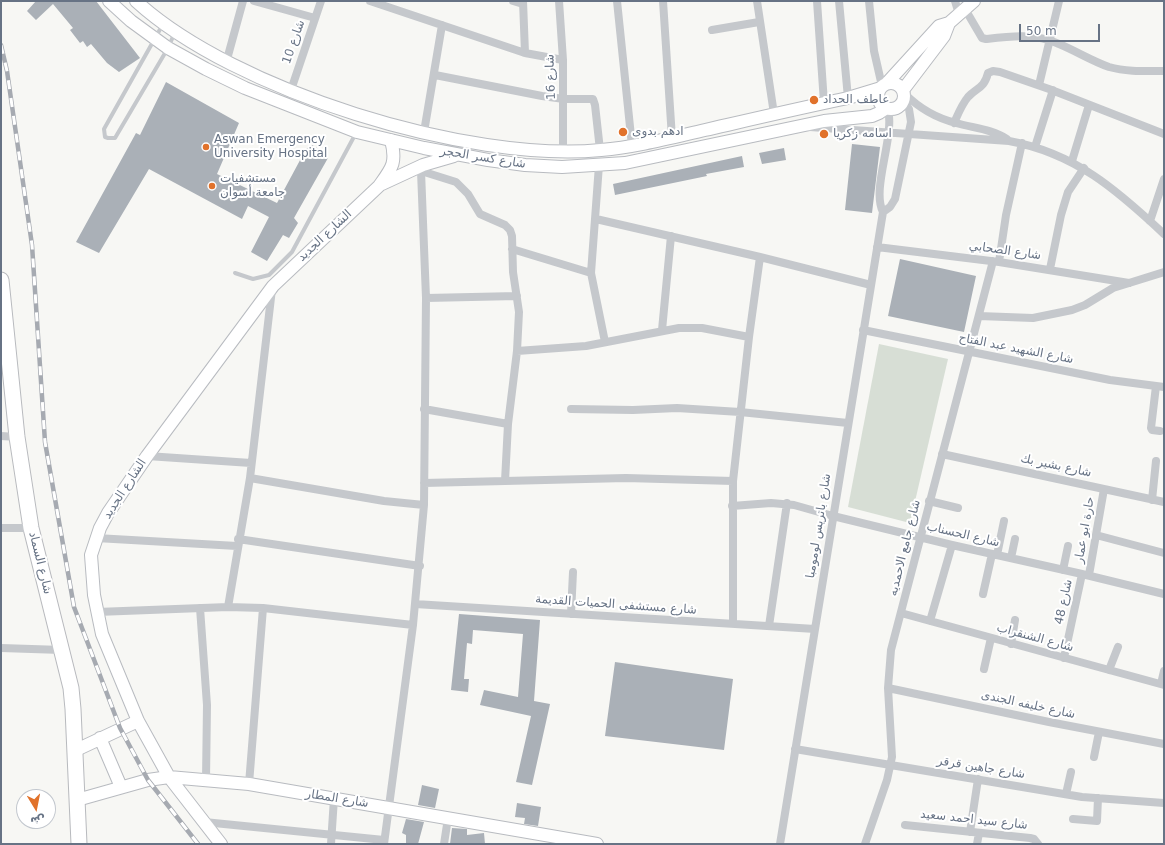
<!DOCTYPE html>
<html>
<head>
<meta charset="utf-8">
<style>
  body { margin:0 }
  #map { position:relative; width:1165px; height:845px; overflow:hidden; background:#f7f7f4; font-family:"DejaVu Sans",Vazirmatn,sans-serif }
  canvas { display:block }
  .frame { position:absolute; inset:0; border:2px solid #677385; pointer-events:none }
  .north { position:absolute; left:16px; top:789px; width:40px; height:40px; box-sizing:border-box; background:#fff; border:1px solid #c2c7ce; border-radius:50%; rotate:170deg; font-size:11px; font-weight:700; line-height:16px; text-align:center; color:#677385 }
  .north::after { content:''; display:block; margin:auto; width:14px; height:18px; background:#e1722b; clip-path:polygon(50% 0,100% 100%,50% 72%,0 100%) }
  .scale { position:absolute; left:1019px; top:24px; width:81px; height:18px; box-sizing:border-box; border:2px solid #677385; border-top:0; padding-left:5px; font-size:12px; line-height:14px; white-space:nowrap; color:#677385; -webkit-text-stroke:3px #fff; paint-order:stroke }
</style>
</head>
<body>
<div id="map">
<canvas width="1165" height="845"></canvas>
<div class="frame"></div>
<div class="north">ش</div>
<div class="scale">50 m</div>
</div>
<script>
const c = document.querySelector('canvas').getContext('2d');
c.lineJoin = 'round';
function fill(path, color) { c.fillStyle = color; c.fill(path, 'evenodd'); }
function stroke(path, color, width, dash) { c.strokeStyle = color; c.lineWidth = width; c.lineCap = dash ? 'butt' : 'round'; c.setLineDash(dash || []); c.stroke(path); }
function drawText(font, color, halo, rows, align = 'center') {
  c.font = font + ' "DejaVu Sans",Vazirmatn,sans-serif'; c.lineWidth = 4; c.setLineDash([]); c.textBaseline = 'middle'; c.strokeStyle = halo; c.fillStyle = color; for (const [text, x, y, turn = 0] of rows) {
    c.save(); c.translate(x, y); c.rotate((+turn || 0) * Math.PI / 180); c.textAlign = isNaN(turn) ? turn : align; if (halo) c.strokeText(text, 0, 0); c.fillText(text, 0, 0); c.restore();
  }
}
const green = new Path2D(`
  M879,344L948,359L910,523L848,507Z`);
const building = new Path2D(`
  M36,1H96L140,58L119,72L107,63L91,44L87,47L83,41L80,43L70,30L73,28L53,4L36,20L27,11Z
  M166,82L239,123L217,174L277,203L306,149L312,145L325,153L328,158L294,218L298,223L289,238L283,235L267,261L251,252L269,217L248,206L242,219L149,169L99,253L76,242L136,133L140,135Z
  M852,144L880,147L872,213L845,210Z
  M784,148L786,160L762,164L759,153Z
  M742,156L744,167L706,174L707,176L615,195L613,184Z
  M900,259L976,276L964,332L888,316Z
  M459,614L540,620L534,701L550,704L532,785L516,782L531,716L480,705L484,690L518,697L523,634L473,630L472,644L467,643L464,679H469L468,692L451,690Z
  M615,662L733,679L724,750L605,736Z
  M422,785L439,789L435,808L418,805Z
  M517,803L541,807L538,826L524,824L525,818L515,817Z
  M406,819L424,822L418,844H406V835L402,833Z
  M452,828L467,829V835L484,833L485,844H450Z`);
const lane = new Path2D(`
  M163,24L104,129L105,137L108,138H115L168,48L175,32
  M235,273L253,279L269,275L292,252L356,133`);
const street = new Path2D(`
  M254,1L315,18
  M370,1L525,53L563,60
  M513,1L523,4
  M523,1L525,53
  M559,1L563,60V152
  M617,1L632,146
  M663,1L672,138
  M757,1L774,114
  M817,1L824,103
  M839,1L848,98
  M869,1L874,51L882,86
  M955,1L959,14
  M965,9L982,38L986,39C1011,36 1035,33 1059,44C1076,51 1092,61 1109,67C1127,72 1146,71 1164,71
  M712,30L759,22
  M226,63L243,1
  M435,75L542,96L564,99H593L595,105L600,150
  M1039,85L1059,1
  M291,90L321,1
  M905,94C919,108 936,118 956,123C973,128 992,129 1007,139
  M954,123C958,114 962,104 968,97C977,87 984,89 988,73L993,71L1000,72L1049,89L1164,134
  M810,127L1009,141C1075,153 1117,190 1164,234
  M424,132L442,25
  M1035,147L1053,90
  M1072,161L1089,105
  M599,165L591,273L605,342
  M421,171L456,182L468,194L480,214L505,225L510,230L512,236L513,272L519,312L517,351L508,424L505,481
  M883,212L890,207L895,199L911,122L909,109L904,101
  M596,219L760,257L871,285
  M1150,221L1164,179
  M877,247L999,262L1129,283
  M512,249L591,273
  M999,262L1006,215L1022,143
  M1050,269L1061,215L1068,192L1084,168
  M426,298L517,296
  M979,316L1033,318L1072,310L1085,305L1113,288L1164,272
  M662,330L671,236
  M863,330L1110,380L1164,387
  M517,351L586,346L679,328H702L749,337
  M1156,386L1151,428L1152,430L1160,431
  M424,409L508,424
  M571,409L633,410L677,408L740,412L848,423
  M1,436L17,437
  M942,454L1164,502
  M147,456L251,463
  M250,478L384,501L424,505
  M424,483L626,478L733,481
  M1152,500L1156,461
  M929,501L958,508
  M732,506L771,503L794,505L833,516L952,545L1082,574L1164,594
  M1,528H31
  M1096,535L1164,553
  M96,538L237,546
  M238,539L420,566
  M997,555L1004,521
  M1011,558L1015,539
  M1063,570L1068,546
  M1089,575L1104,489
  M983,594L992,554
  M415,604L815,629
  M228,607L250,478L272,289
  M200,608L207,705L206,780
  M97,612L228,607L263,608L413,625
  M901,613L1164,685
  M571,614L573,572
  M930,621L952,545
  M733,624V481L749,337L760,257
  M769,626L787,503
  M1011,644L1015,620
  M1,648L62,650
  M1064,658L1082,574
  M984,669L991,638
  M1109,670L1118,647
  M1161,684L1164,671
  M888,688L1049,722L1164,744
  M795,749L1082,797L1164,803
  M1094,757L1099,732
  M249,784L263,608
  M1066,794L1071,772
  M1073,819L1097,821L1098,798
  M204,822L384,840
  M905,825L1030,838L1034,839L1038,844
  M970,832L978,779
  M331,844L334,798
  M384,844L413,625L424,505L426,298L421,171L414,169
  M444,844L448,818
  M780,844L883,212C871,189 895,137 888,109
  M865,844L887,780L892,757L888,688L891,650L993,261
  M977,844L979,833`);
const secondary = new Path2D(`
  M109,1L131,21L168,48L206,69L245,88L357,132L424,148L488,160L525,165L562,167L625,163L824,121L872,116L879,113L886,108
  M136,1C234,91 469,163 601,150C636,147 670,138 705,130C753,119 800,108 848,98L881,88
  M878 96a13 13 0 1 1 26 0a13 13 0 1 1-26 0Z
  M887,83L939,26L949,23L974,1
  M903,90L944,36L949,23
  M382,184L423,165L454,156
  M100,738L121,787
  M74,751L138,721
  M77,800L148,780L169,777L249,784L597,844
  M221,844L169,777L138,721L102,634L94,595L91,555L100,528L108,513L147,456L273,286L379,186C392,168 397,163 391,140`);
const highway = new Path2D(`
  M1,280L17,437L31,528L71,688L73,709L79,844`);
const rail = new Path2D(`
  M1,45L7,71L32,245L45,442L74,607L120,728L148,780L198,844`);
const markers = [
  [814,100,5,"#e1722b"],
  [623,132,5,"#e1722b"],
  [824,134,5,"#e1722b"],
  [206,147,4,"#e1722b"],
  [212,186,4,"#e1722b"]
];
const streetNames = [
  ["شارع 10",294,42,-71],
  ["شارع 16",551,77,-92],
  ["شارع كسر الحجر",483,158,9],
  ["الشارع الجديد",325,236,-43],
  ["شارع الصحابي",1005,251,8],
  ["شارع الشهيد عبد الفتاح",1016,349,11],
  ["شارع بشير بك",1056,466,12],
  ["الشارع الجديد",125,489,-57],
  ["شارع باتريس لومومبا",819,526,-81],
  ["حارة ابو عمار",1085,530,-80],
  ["شارع الحسناب",963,535,13],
  ["شارع جامع الاحمديه",905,548,-76],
  ["شارع السماد",40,563,76],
  ["شارع 48",1064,602,-78],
  ["شارع مستشفى الحميات القديمة",616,605,4],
  ["شارع الشنقراب",1035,638,15],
  ["شارع خليفه الجندى",1028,705,12],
  ["شارع جاهين قرقر",981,768,9],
  ["شارع المطار",337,799,9],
  ["شارع سيد احمد سعيد",974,820,6]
];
const poiNames = [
  ["عاطف الحداد",823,100],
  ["ادهم بدوى",632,132],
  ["اسامه زكريا",833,134],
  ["Aswan Emergency",214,140],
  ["University Hospital",214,154],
  ["مستشفيات",220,179],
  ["جامعة أسوان",220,193]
];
fill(green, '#d7ded5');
fill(building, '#aab0b7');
stroke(secondary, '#b8bbc0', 14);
stroke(highway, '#b8babe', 17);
stroke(lane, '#c5c8cc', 4);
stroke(street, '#c5c8cc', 8);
stroke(secondary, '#fff', 12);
stroke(highway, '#fff', 15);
stroke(rail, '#a6aab1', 4.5);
stroke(rail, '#fff', 3, [9]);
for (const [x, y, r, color] of markers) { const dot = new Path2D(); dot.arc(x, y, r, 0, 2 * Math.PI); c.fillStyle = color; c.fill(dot); stroke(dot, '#fff', 1.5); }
drawText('12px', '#677385', '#fff', streetNames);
drawText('12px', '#677385', '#fff', poiNames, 'left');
</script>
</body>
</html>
